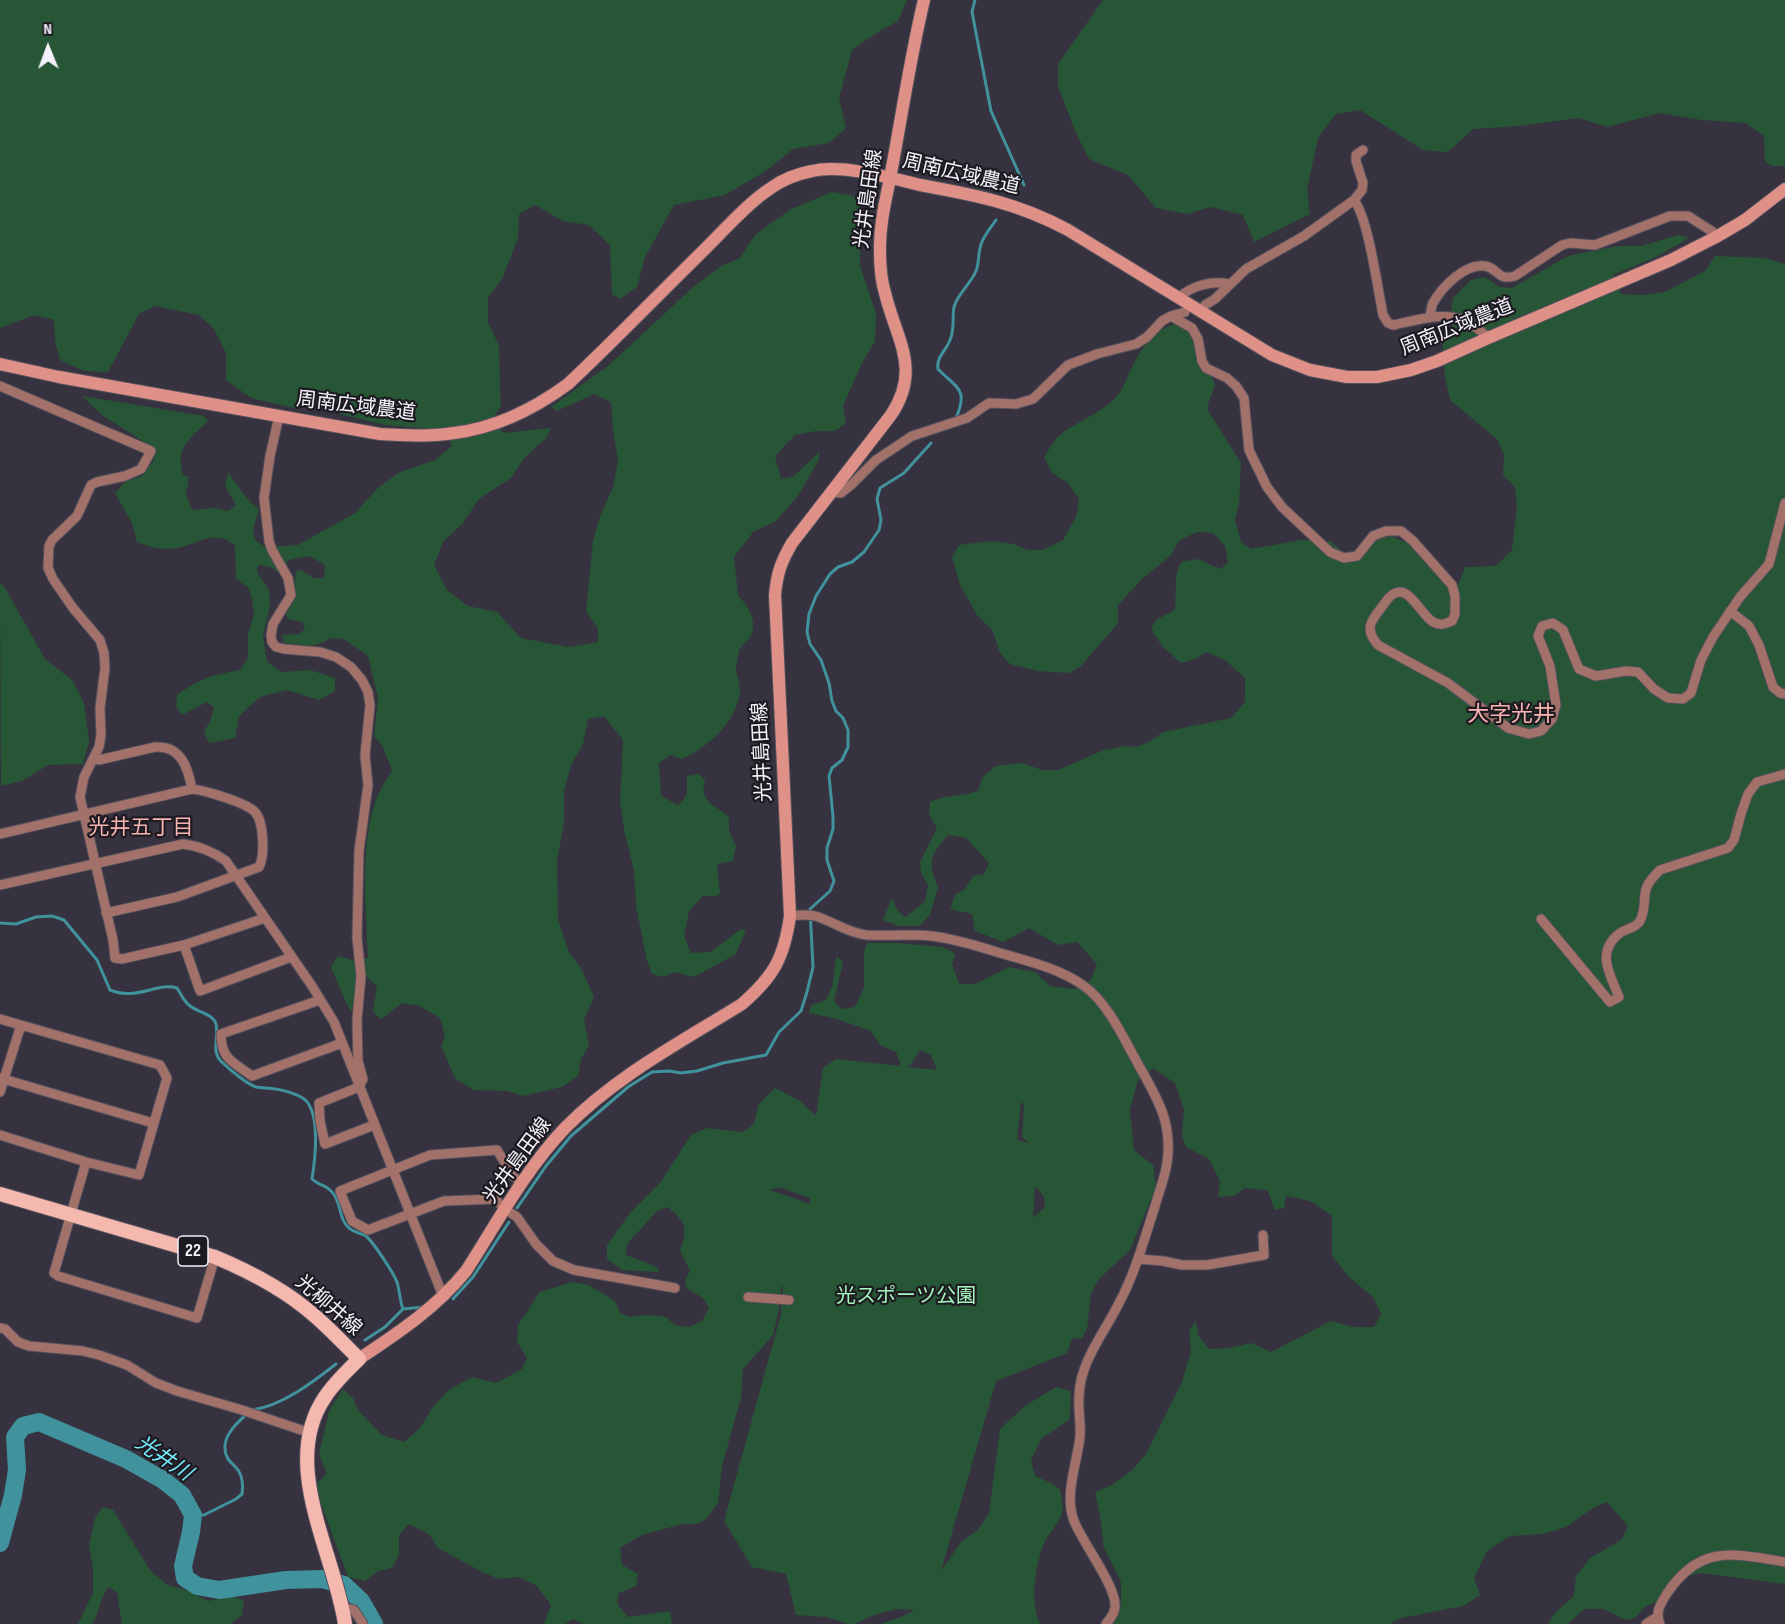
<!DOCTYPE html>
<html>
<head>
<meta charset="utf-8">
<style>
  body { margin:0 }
  #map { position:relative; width:1785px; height:1624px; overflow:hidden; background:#37323f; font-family:"Sofia Sans Condensed",sans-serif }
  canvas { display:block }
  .north { position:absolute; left:18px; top:18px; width:60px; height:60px; -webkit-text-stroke:4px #1d1b21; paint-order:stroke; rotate:359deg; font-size:16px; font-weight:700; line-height:24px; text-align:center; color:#f4f1fa }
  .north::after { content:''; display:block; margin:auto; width:21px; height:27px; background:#f4f1fa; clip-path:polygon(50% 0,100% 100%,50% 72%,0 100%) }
</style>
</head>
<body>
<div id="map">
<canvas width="1785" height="1624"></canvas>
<div class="north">N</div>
</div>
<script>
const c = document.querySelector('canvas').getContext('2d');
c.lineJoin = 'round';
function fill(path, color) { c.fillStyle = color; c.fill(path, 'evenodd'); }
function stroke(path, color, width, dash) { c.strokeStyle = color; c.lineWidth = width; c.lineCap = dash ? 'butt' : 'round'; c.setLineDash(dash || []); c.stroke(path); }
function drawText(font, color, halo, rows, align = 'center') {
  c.font = font + ' "Sofia Sans Condensed","Noto Sans JP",sans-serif'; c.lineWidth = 4.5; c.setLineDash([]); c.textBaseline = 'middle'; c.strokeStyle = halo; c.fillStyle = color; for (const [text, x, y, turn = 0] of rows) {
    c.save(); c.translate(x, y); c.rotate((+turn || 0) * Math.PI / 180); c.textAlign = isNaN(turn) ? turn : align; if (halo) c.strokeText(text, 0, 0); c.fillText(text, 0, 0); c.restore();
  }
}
const green = new Path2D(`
  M0,0H907L898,21L878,32L852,50L839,98L846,128L829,143L793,149L764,172L725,195L674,205L645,257L637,287L620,299L612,294L610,245L589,225L563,221L535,205L519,214L518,238L502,279L488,298V322L499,346L500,390L501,406L492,419L503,433L551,428L546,438L524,458L511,478L479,499L462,524L443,542L434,565L447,590L468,606L497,612L521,638L568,647L598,642V628L586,612L593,541L600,516L613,487L618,461L613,430L611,402L594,394L557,411L551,407L608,366L692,288L721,266L740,258L755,235L791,209L832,192L854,196L863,212L860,236V266L876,314L875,341L861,365L843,406L846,423L835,431H816L795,435L775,456L781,479L794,476L820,451L818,461L798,496L776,521L753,532L734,557L738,596C748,605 759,623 750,637C747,642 741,645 739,651C738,656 736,664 736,669C737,677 740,684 740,692C736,723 708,747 682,759L671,755L659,763L661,796L678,805L687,795V776L699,774L705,780L703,793L709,802L729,817V831L736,846L733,861L717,864L720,894L716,896H703L689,911L684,936L691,953L710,952L741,929L746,930L736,954L694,977L674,972L664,977L652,974L647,961L636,906L634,870L625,834L620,802L623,740L604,716L588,719L583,744L571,765L564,791V823L557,860L558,920L569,952L582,970L594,997L584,1020L589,1045L581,1059L578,1076L562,1087L523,1096L507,1091L473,1090L455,1078L441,1046L445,1036L440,1018L420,1006L402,1003L381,1019L373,1012L377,986L367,977L355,985L352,1012L346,1003L331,967L338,956L356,961L368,958C366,909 359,840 378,795C381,787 388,778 392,771L383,747L374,736L378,698L368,656L344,639L331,638L322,643L310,646L284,643L282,635L299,634L305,629L303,622L288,619L286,614C300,595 293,591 296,571L301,570L313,578H324L325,565L309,556L288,560L286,566L288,572L279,573L271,567L258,565L257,572L269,590L270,605L263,637L267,662L282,672L310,670L335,678V691L319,700L287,690L260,697L239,716L235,738L209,743L204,731L210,722L214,707L207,702L182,715L176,707L177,695C200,678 213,675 240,670L248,658V634L254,615L252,599L248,587L236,579L235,546C216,528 198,544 178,548C163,550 151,548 137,542L132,523L115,493L125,482L142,476L154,460V451L147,444L102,415L82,396L204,416L208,421C190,439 175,447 183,475L189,477L186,494L192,510L215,508L228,511L236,505L225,486L228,473C239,485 245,500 259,509L253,530L255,540L265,547L298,545L355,513L377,489L398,473L435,460L452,446L446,430L385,425L344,415L305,402L298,409L251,398L226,380V353L214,329L199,315L155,306L139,314L108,372L84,371L60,360L55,341L54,320L34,315L0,328Z
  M1103,0H1785V166H1772L1765,162L1764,136L1745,123L1702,120L1660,113L1607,127L1579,118L1519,126L1473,129L1448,152L1423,150L1360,110L1336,114L1318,138L1307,190L1310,214L1254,242L1243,215L1211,207L1187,214L1156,208L1128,175L1089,159L1075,131L1058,86V64Z
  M1678,235L1689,238L1658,256L1613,275L1621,294L1643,295L1665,292L1705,271L1715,256L1764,258L1785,264V1584L1701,1573L1673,1579L1656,1602L1646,1606L1635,1618L1625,1620L1604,1609H1584L1568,1624H1548L1554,1614L1574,1596L1576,1576L1590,1558L1621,1540L1628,1526L1607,1502L1593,1508L1566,1527L1543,1534L1510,1536L1487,1551L1474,1578L1480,1595L1463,1606L1401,1618L1390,1624H1113L1121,1609V1582L1104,1548L1100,1516L1095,1492L1112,1485L1132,1470L1146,1454L1182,1382L1191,1351L1189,1330L1196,1321L1198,1335L1209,1349L1229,1348L1251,1343L1271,1352L1331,1321L1353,1327H1374L1381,1314L1373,1297L1348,1276L1332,1256V1216L1310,1201L1286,1196L1284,1208L1275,1210L1267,1190L1244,1188L1235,1196L1218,1197L1220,1181L1209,1159L1186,1147L1182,1136L1184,1109L1175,1083L1153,1068L1138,1080L1130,1110L1134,1150L1153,1165L1156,1187L1130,1250L1098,1280L1091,1294L1087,1329L1082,1338L1072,1339L1067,1353L996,1381L941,1571L961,1542L978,1530L989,1513L1000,1429L1025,1406L1056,1387L1071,1391L1070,1419L1041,1439L1031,1460L1035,1476L1051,1483L1060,1489C1061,1496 1064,1506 1062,1513C1059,1524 1050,1531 1045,1541C1035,1563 1030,1602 1040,1624H881L903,1616L915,1610L896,1609L871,1616L855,1624H848L827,1617L796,1615L786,1574L752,1567L724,1521L781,1314L783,1285L781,1288L779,1310L773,1335L743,1369L741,1398L722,1466L718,1503L706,1519L697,1524H682L642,1535L620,1548L622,1565L638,1574L636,1586L619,1593L617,1604L628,1617L670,1611L672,1624H583L573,1619L565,1624H544L551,1605L537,1586L519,1577L499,1579L482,1572L438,1548L429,1534L409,1524L399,1535V1555L392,1568L378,1571L365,1581L348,1577L321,1504L317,1483L327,1474L319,1454L329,1411L343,1389L353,1398L357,1409L382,1435L404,1442L420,1428L432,1408L449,1390L472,1377L496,1383L522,1369L527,1358L517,1342L518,1325L540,1292L572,1282L589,1285L615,1301L620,1313L629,1317L647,1315L666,1317L675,1325L689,1327L702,1321L709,1308L703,1298L686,1288L685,1280L690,1271L680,1251C688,1227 687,1224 668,1207L657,1211L627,1244L626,1255L657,1267L659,1272L622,1270L607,1259V1245L630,1213L660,1183L691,1135L707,1128L743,1132L754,1124L758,1105L775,1088L800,1101L816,1116L823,1068L836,1059L901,1066L896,1052L880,1045L871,1031L837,1019L809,1013L811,1005L826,1000L833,984L836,956L843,962L834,1001L841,1009L855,1007L864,988V952L867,943H896L943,947L956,954L952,964L959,984H975L1009,967L1035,972L1050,986L1074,989L1091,980L1097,964L1077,942L1058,945L1029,928L1003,942L975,931L972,914L950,909L955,895L965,889L973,876L984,874L989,863L966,838L948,835C930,856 927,862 938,887L930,915L919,926H899L883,920L892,898L897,910L905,917L925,902L928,885L921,873L920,862L937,828L929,814L930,802C946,794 962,797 978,791L982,778L995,766L1022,763L1042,770H1058L1104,750L1125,746L1136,747L1149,742L1163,732L1231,718L1245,702V678L1225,660L1206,652L1195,659L1181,663L1162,646L1151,629L1156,620L1175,610C1177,593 1173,577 1181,562L1198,559L1220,569L1228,563L1225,546L1213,533L1197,532L1180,540L1170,556L1142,579L1118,605V623L1081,666L1069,673L1038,671L1010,664L1000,653L993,631L977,615L960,585L952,557L959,545L991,541L1013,544L1028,550H1043L1063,540L1076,517L1079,499L1068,483L1052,473L1044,457C1049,450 1054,440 1060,435C1080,419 1109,411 1122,389C1126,382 1128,374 1132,367C1141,349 1155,328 1176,324L1191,334L1199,366L1212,377L1215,385L1209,401L1207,409L1241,463L1239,503L1235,520L1241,542L1251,549L1301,540L1330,541L1355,561L1378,540L1390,536L1408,543L1449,589L1458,586L1465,567L1496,566L1512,550L1517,507L1515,487L1503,475L1504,455L1497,439L1450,400L1445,377L1442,336L1453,327L1451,311L1453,298L1471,280L1485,277L1499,287L1512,288L1568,256L1618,246H1641ZM920,1050L931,1055L937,1070L906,1067L910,1066ZM1021,1101L1024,1105L1022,1137L1029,1143L1017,1140ZM1035,1186L1044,1197L1045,1207L1033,1218ZM779,1187L810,1198V1204L770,1190Z
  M0,583L4,586L45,659L73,681L84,703L89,741L83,764L48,765L22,781L1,786Z
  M103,1507L113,1510L150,1570L167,1585L183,1589L208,1601L234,1596L244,1601L242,1615L230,1624H122L117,1593L109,1587C99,1598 100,1613 92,1624H78L93,1593V1568L89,1545L95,1518Z`);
const stream = new Path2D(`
  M975,0L972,12L991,111L1024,185
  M956,418C969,388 956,388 938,369C936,357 946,351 950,340C955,329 952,318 954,307C958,293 970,285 976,271C979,264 978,256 980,248C982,237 990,229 996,220
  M0,923L16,924L36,917L52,916L64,920L97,960L110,990C137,1001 157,982 177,988C181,994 184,1002 190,1006C198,1012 213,1014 216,1024C219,1037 210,1053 223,1063C230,1070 247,1084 256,1087C262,1088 269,1088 275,1089C283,1090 293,1093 301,1097C322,1107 315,1160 312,1179C318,1185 326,1185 331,1191C342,1201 338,1219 349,1228C353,1232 361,1233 366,1236C373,1242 397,1277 398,1286C400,1294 400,1301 403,1309
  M517,1208L546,1166L571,1136L628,1087L652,1072L669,1071L681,1073L697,1071L723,1063L766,1055L779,1032L801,1011L807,992L813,967L810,909L830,891L834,881L827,860V848L833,829V816L829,776L832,768L842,760L848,747V730L843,718L836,711L832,701L829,683L821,660L810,644L807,632L809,614L816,596L830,574L838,567L852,562L864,552L879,530L881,520L877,499L880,488L904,473L931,443
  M453,1299L473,1277L509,1222
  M365,1340L385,1327L403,1309L424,1307
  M252,1410C282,1406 313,1382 336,1364
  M193,1515H204L236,1499L242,1494C243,1486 243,1477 238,1470C235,1466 231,1463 228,1459C218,1441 234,1425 247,1414`);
const river = new Path2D(`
  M0,1543L13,1495L17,1470L15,1437L23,1426L39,1422L126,1459L163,1480L182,1495L193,1515L191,1532L183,1566L185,1578L197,1586L219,1590L286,1580L322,1579L344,1585L361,1601L374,1624`);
const street = new Path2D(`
  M1354,200C1368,217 1378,290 1383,315L1388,323L1393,325C1431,317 1458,306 1488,338
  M1178,298C1191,286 1212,280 1229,284
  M1205,305L1215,299L1246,269L1304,236L1354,200L1362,190L1363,183L1356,161V155L1363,150
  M1171,316L1192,328L1198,339L1202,361L1206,368L1227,378L1236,386L1244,398L1249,450L1267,487L1282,507L1330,552L1344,558L1357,556L1373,536L1386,531H1401L1413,541L1452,585L1455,596V614L1452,621C1445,624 1440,626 1433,622C1418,613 1405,572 1384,604C1380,610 1373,617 1371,624C1368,632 1373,639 1378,645L1448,683L1508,728L1529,734L1541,731L1552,719L1556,705L1550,666L1538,636L1542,626L1553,623L1563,630L1579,669L1596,676L1626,671L1638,672L1654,689L1668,698L1683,699L1691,693L1701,660L1713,637L1740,597L1769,564L1785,503
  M1430,317C1431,312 1431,307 1433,303C1442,287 1465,263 1485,266C1499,268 1496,281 1515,276L1562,245L1570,243L1595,245L1670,216H1688L1713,232L1716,237
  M0,386L151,451L141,469L125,476L97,482L91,485L77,516L52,540L49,546L48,568L53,579L73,608L100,640L104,653L105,668L100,708L101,735L99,747L84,777L80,797L113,940L115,958L122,959L184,945L265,918
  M279,416L270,456L264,498L269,541L272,550L288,578L291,595L273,624L271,635L272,642L276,647L284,649L320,652L336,657L351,667L362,680L368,692L370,705L365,755L368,785L359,851L357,938L361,976L357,1020L358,1061L363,1079L359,1087L319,1103L320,1121L325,1144L374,1125
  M832,492L841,493L851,485L876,460L912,436L967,418L989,403L1016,404L1033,399L1068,365L1097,354L1136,344L1147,337L1162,321L1171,316L1185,312
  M1730,611L1749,626L1759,645L1773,687L1780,693L1785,694
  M95,759L99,760L155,747C181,745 188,768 192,789
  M0,834L192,789C204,790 247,803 255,812C264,822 265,856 259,867L177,897L106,913
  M0,885L183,844C200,846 212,851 226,861L312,986L334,1022L443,1296
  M790,916C798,915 806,914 815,916C833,921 847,933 867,935C888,936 910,934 932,936C955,939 978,946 1000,953C1028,961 1061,969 1084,986C1108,1003 1124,1039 1138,1064C1157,1098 1173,1122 1167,1163C1165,1177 1159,1192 1155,1206C1144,1240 1135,1274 1118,1305C1103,1335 1080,1362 1079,1396C1078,1410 1081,1423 1080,1437C1077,1463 1064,1495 1074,1521C1082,1542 1117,1587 1115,1607C1115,1613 1110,1619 1106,1624
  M1541,919L1610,1002L1619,997C1610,974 1595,952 1620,933C1626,928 1635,929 1640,921C1645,912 1644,903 1645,894C1646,884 1653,877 1660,870L1728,848L1734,840L1741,814L1748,794L1757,782L1785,774
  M184,945L200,991L291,957
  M320,1000L221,1034C221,1059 233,1062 252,1076L342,1043
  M0,1019L160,1065L167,1078L139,1175L86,1162L0,1135
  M0,1078L153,1123
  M0,1092L21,1025
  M86,1162L54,1273L58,1276L197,1318L215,1257
  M522,1183L513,1176L497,1150L430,1155L340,1191L352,1221L368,1230L444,1201L495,1199L505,1209L517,1217L536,1244L553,1261L574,1270L675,1288
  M1139,1259L1163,1261L1182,1265H1207L1264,1255L1263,1235
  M748,1297L789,1300
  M0,1328L5,1329L18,1342L29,1346L83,1351L99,1355L127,1365L156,1383L177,1391L242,1410L310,1433
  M343,1607L354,1610L363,1624
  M1646,1624L1657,1617
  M1660,1624C1655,1612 1660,1605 1666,1595C1699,1544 1733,1553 1785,1562`);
const secondary = new Path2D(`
  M0,364L59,377L380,434C404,435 429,437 454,433C495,428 534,409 568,384C614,341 658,295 704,250C723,231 749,202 771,188C783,179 797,174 812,171C843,164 890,178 920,185C975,195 1018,203 1068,230L1272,355L1310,370L1347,377H1377L1411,370L1437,361L1488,338L1671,260L1716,237L1745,220L1785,189
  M359,1359C398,1333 436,1308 466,1271C497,1223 525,1170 565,1128C616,1076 681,1042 742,1004C774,976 784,958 790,916L775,595C777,573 781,562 792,543L891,415C922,369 896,339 885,293C881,280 880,266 880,252C879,222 888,192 893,162C903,108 911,54 924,0`);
const primary = new Path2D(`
  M0,1194L215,1257C251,1272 286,1290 316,1317C331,1330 345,1345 359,1359C347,1371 334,1383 325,1397C279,1464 335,1554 345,1624`);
const shields = [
  [193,1251,30]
];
const shieldNames = [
  ["22",193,1251]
];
const streetNames = [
  ["周南広域農道",961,175,13],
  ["光井島田線",869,199,-82],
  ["周南広域農道",1457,328,-22],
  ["周南広域農道",356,407,7],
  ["光井島田線",763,752,-93],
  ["光井島田線",518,1161,-54],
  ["光柳井線",328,1306,41]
];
const parkNames = [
  ["光スポーツ公園",906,1297]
];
const neighbourhoodNames = [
  ["光井五丁目",141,829]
];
const waterNames = [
  ["光井川",163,1459,34]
];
const quarterNames = [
  ["大字光井",1511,715]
];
fill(green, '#275636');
stroke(stream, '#40929d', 3);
stroke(river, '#40929d', 18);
stroke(street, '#55515d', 11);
stroke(secondary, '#55515d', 14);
stroke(primary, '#55515d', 16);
stroke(street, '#a2716a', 9);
stroke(secondary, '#df9187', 12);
stroke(primary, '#f4b8af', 14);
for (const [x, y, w] of shields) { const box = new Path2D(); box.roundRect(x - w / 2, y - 15, w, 30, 4.5); c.fillStyle = '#1d1b21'; c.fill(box); stroke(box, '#f4f1fa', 1.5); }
drawText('bold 18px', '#f4f1fa', null, shieldNames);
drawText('20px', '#f4f1fa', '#1d1b21', streetNames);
drawText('20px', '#a5f4bb', '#1d1b21', parkNames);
drawText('21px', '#f8b4b0', '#1d1b21', neighbourhoodNames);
drawText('italic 21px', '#75eeff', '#1d1b21', waterNames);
drawText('22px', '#f8b4b0', '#1d1b21', quarterNames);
</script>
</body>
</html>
